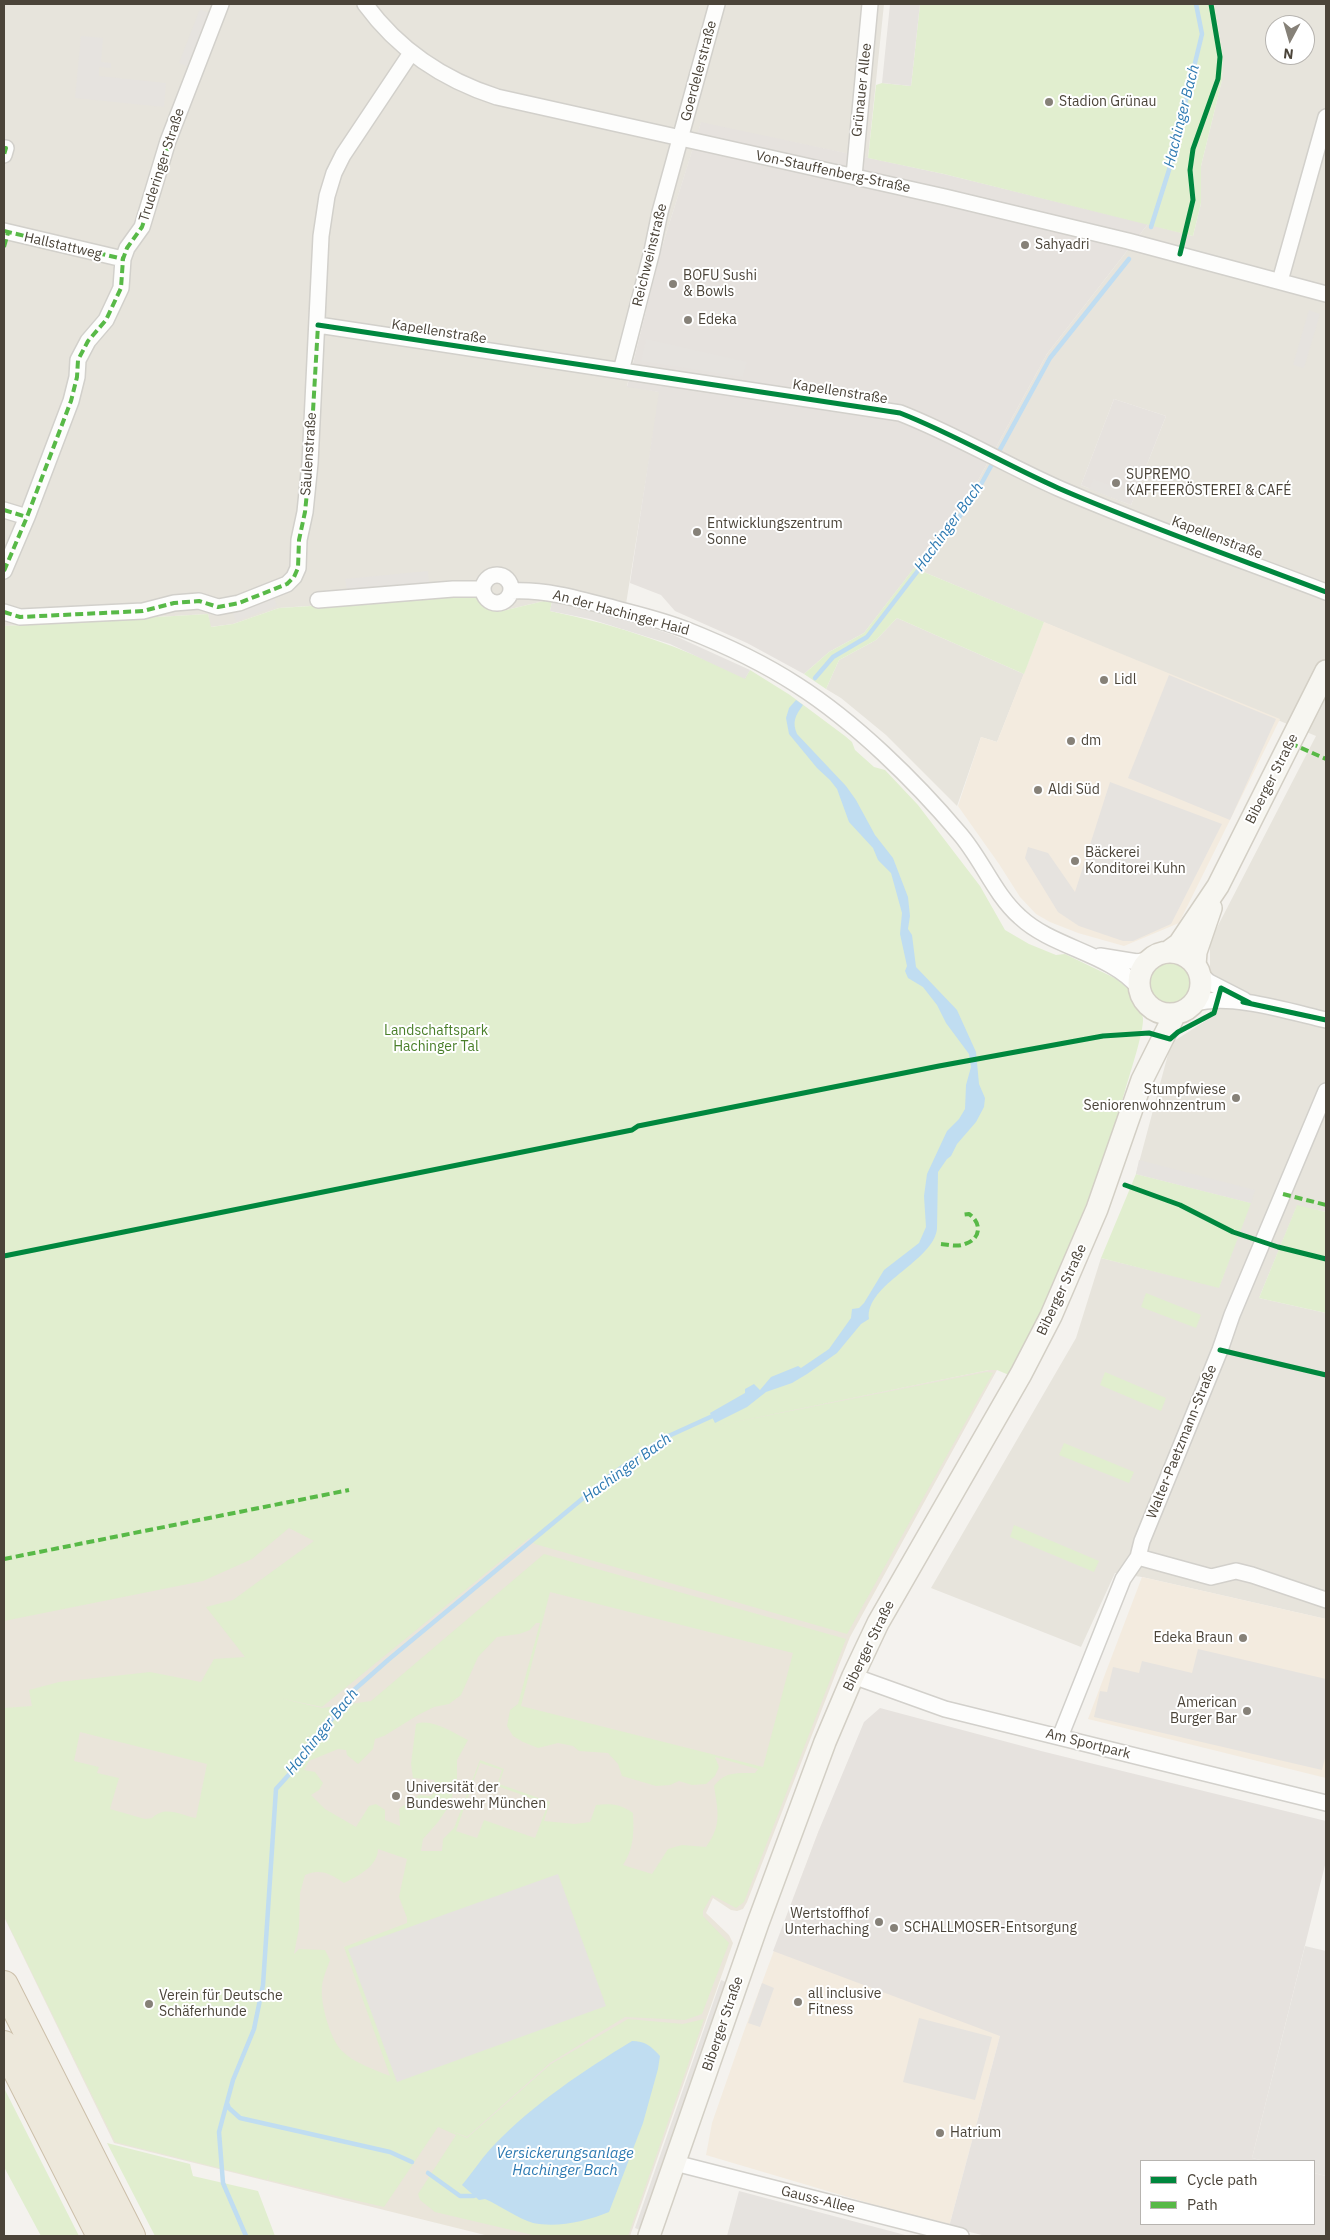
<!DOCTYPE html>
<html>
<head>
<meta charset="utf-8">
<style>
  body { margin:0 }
  #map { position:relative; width:1330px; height:2240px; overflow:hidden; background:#f4f2ee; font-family:"IBM Plex Sans",sans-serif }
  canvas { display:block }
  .frame { position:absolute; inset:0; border:5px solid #4b4439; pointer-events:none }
  .legend { position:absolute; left:1140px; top:2160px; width:175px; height:65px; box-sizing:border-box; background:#fff; border:1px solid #b7b4b0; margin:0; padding:6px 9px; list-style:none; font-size:15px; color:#4b4439 }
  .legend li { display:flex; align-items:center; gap:10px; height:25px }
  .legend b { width:25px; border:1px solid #b7b4b0 }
  .north { position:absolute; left:1265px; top:15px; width:50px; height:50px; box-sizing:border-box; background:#fff; border:1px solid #b7b4b0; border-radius:50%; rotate:186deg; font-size:14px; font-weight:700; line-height:20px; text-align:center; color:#4b4439 }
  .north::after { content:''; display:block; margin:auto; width:18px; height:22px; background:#868178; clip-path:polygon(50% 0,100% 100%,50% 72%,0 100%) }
</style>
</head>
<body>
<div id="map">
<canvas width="1330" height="2240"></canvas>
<div class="frame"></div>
<ul class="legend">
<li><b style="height:6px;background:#00873e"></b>Cycle path</li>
<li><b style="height:6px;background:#58b947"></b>Path</li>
</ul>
<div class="north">N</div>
</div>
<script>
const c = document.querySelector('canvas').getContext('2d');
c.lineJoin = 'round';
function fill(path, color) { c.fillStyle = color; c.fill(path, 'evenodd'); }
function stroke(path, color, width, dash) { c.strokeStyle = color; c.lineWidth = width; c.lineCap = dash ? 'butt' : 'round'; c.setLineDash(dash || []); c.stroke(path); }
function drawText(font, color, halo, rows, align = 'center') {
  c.font = font + ' "IBM Plex Sans",sans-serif'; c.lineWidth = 4; c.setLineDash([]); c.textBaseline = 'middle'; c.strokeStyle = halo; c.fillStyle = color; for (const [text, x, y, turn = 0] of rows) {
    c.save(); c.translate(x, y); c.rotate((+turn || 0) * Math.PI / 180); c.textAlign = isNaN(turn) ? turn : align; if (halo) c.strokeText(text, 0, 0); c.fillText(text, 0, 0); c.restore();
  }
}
const residential = new Path2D(`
  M4,4H884L868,158L701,123L661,250L627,386L660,392L622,629L552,602L544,601L498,612L490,610L478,599L455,596L279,608L233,624L210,627L208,614L4,626Z
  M1214,4H1326V1212L1297,1206L1259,1298L1326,1313V1619L1142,1577L1115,1573L1081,1647L931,1588L1076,1338L1101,1258L1219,1287L1250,1203L1136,1174L1171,1043L1210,1018V941L1316,736L914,568L969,497L1047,354L1148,224L1193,236L1201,203V166L1222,80L1223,56ZM1275,25H1305V55H1275ZM1114,399L1166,416L1131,505L1081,485Z
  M897,618L1024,674L997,742L981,737L957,806L886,735L841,698L826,689L839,660L876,640Z`);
const commercial = new Path2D(`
  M1044,622L1280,719L1179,923L1124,946L1078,933L1050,922L1036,914L1020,897L999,864L958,806L981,737L997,742Z
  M1142,1577L1326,1619V1778L1088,1719Z
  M819,1830L1000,2036L949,2227L706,2155L712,2123L744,2031Z`);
const industrial = new Path2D(`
  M701,122L944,174L1148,224L1047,354L969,497L864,633L829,652L804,674L747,643L675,611L661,595L630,583L659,392L627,387L661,250Z
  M1114,399L1166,416L1131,505L1081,485Z
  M880,1708L1041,1751L1326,1821V1861L1252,2158L1265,2161H1141V2224H1314V2173L1326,2176V2236H986L949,2227L1000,2036L773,1951L819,1830L864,1722Z`);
const education = new Path2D(`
  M989,1370H997L850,1637L747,1902L743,1909L737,1911L731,1910L713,1898L706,1913L729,1935L733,1943L630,2236H489L114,2143L4,1917V1568Z`);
const green = new Path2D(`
  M920,4H1214L1223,56L1222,80L1201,166V203L1193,236L944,174L868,158L876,85L882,83L911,86Z
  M914,568L1044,622L1024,674L897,618L876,640L839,660L826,689L804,674L829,652L864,633Z
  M474,596C482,603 486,610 498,612L544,601L552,602L550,611C619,625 682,647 745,678L750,670L790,695L845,736L852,742L855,750L874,767L885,770L918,805L980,886L1005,930L1029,944L1056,955L1065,954L1123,982C1129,988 1142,1009 1143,1018C1144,1032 1129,1076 1125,1091C1095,1190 1057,1284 1009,1375L997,1370H989L715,1426L987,1372L993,1373L847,1634L535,1544L529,1538L322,1707L279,1698L322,1708L371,1701L544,1554L846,1639L744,1902L736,1908L712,1895L703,1911V1916L729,1943L702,2014L685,2020L625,2017L550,2063L467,2137L449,2130L467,2138L551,2064L628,2019L683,2024L704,2019L628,2236H537L435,2212L420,2200L418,2194L456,2135L438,2127L384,2207L268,2180L269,2174L267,2180L115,2142L4,1916V1708L32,1706L29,1690L59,1682L150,1672L201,1682L214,1659L245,1657L206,1607L233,1600L314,1541L289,1528L252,1559L203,1581L4,1621V626L208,614L211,627L233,624L279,608ZM550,1592L793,1653L763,1767L521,1706ZM536,1623H540L518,1704L510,1710L507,1726L513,1736L523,1742L538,1748L558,1743L573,1746L579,1751L608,1753L618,1764L622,1776L656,1786L670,1785L679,1781L692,1785L706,1784L715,1776L719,1767L715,1757L758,1769L755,1773C737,1773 725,1771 714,1786C718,1812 722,1825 706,1847L682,1845L668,1849L652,1874L623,1865C634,1848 634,1833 633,1813C621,1804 611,1803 596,1805L590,1822L575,1824L544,1821L550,1802L499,1784L504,1769L480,1760L454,1828L443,1839L442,1851H421L423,1839L438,1822L451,1803L453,1791L457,1784V1760L468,1740C453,1733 432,1718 416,1724L411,1764L413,1778L434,1780L437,1789L431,1796L419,1795L399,1809L400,1826L385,1820V1810L376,1804L369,1806L356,1827L325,1809L311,1795L319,1790L323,1783L315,1772L304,1770L309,1761L338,1749L346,1750L347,1755L358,1764L373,1749L375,1739L384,1736L418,1715L434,1707L449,1704L461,1695L478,1657L497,1637L519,1634L530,1630ZM80,1732L207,1764L196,1818C179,1815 166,1805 152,1818L145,1819L110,1809L119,1778L97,1773L99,1767L74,1761ZM480,1763L502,1770L497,1786L548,1804L535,1838L484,1820L477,1838L456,1831ZM378,1849L407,1859L399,1897L407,1918V1923L344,1947L390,2076C375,2070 354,2063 342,2051C330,2039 320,2003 322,1986C323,1977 327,1969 330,1960L325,1950L299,1949L294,1954L299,1928L300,1893L305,1875C320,1868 331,1874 344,1883C358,1876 378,1866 378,1849Z
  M1146 984a23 23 0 1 1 46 0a23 23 0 1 1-46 0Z
  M1136,1174L1251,1203L1219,1288L1101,1258Z
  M1297,1205L1326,1212V1313L1259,1298Z
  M1146,1293L1201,1315L1196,1328L1141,1307Z
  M1105,1372L1166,1398L1161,1411L1100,1385Z
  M1064,1443L1134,1472L1129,1483L1059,1455Z
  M1014,1525L1099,1561L1094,1572L1010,1537Z
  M4,2088L79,2236H41L4,2167Z
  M107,2143L190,2164L193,2176L258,2191L275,2236H155Z`);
const parking = new Path2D(`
  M890,4H920L911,86L882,83Z
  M200,9L209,13L188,67L179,63Z
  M81,36L103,38L101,62L111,63V68L99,67V76L166,83L164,107L75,98Z
  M1309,310L1320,314L1304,368L1293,365Z
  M646,339L747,362L743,377L641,361Z
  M1093,479L1128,492L1124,502L1089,489Z
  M428,571L429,583L347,591L345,579Z
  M273,595L277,606L236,621L232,611Z
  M552,602L633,622L673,635L750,670L745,679L670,644L590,619L550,611Z
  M1169,675L1276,719L1230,820L1128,778Z
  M1110,782L1222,824L1171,924L1133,941H1123L1079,926L1058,912L1025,858L1028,847L1048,853L1075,892Z
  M1139,1160L1255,1190L1251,1203L1136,1174Z
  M1198,1649L1326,1679V1754L1322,1770L1094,1717L1100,1691L1107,1692L1113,1667L1139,1673L1142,1661L1192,1673Z
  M558,1874L606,2006L397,2082L348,1949Z
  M1305,1946L1326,1951V2176L1314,2173V2161H1265L1252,2158Z
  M721,1980L726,1982L640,2230L635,2228Z
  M762,1983L774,1988L760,2027L748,2023Z
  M919,2018L992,2037L975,2100L903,2082Z
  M739,2191L909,2236H727Z`);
const water = new Path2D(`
  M796,700L803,705C795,716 792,722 797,734L846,786L856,800L875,835L893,858L908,897L910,916L908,929L912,935L916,967L957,1010L976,1052L979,1084L985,1098L984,1107L976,1122L957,1144L951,1156L947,1159L938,1172L937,1229C933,1262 865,1284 869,1319L861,1324L837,1353L807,1374L792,1383L766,1392L747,1407L715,1423L710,1413L745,1393V1389L754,1384L760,1390L771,1377L798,1366L801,1368L829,1349L851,1318L852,1309L859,1308L864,1303L884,1270L919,1243L926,1227L924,1196L927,1174L947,1131L959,1119L965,1109L966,1085L971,1067L969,1054L946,1023L937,1005L923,987L908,978L905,971L907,966L900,934L902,913L891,873L878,860L873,848L849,822L837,789L830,780L817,768L789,734L786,718L789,708Z
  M632,2041C645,2041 651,2046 660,2056L658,2069L643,2123L609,2212C587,2221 558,2228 533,2223C519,2219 499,2205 485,2199L479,2200L462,2185C473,2172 483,2156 495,2144C535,2103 583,2071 632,2041Z`);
const stream = new Path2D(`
  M1151,227L1169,170L1202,34L1196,4
  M815,678L833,657L867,637L973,499L1050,358L1129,259
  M227,2103L229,2108L240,2118L390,2152L412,2162
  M428,2173L460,2196H474
  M246,2236L223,2183L219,2132L233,2080L254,2029L263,1985L276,1789L294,1769L354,1690L388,1660L611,1475L662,1439L717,1414`);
const street = new Path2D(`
  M365,4C398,49 444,80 497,97L945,197L1128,241L1326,294
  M4,148H6L4,155
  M854,176L870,4
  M4,231L123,259
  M1280,281L1326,117
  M318,325L900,413C954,434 1004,464 1058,488C1145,526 1237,558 1326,592
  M621,371L652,251L660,212L717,4
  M4,510L27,517
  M4,571L27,517L71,401L77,377L78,360L88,341L106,320L121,288L123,259L127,248L142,227L168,141L221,4
  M483 589a14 14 0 1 1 28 0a14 14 0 1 1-28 0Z
  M511,591C547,589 583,600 617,609C640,615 665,621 687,630C725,645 763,663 797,685C855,722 915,781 959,833C982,859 994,894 1020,917C1053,948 1110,953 1139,988
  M318,600L453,589H483
  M4,612L20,617L143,611L174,603L199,601L218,607L239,603L287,584L294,577L298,568L299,540L305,512L310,463L321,236L327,196L334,173L343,155L411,53
  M1100,956L1137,962L1148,960
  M1200,974L1209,982L1244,1000
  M1194,1004C1228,992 1291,1012 1326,1020
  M1138,1557L1211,1577L1236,1571L1252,1575L1326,1600
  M853,1676L945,1709L1326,1803
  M1060,1737L1123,1579L1138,1557L1142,1541L1220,1350L1232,1315L1326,1091
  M675,2163L961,2236`);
const secondary = new Path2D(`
  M1139 983a31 31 0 1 1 62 0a31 31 0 1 1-62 0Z
  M1168,952L1179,944L1218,886L1326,671
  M1195,965L1196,952L1211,908
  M649,2236L758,1923L825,1742L853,1676L878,1623L1021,1374L1051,1316L1097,1209L1142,1080L1175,1014`);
const highway = new Path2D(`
  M4,1985L131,2236
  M4,2045L101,2236`);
const quiet = new Path2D(`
  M4,148H6L4,155
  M4,231L123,259
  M4,247L8,233
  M4,510L27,517
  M4,571L27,517L71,401L77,377L78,360L88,341L106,320L121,288L123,259L127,248L142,227L180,111
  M4,612L20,617L143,611L174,603L199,601L218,607L239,603L287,584L294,577L298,568L299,540L305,512L310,463L318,325
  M1290,743L1326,759
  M1283,1194L1326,1205
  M941,1244C949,1245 958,1247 965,1244C981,1239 982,1223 969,1214L961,1215
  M4,1559L349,1490`);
const cycleway = new Path2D(`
  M1180,254L1193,200L1190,170L1193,149L1218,79L1220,57L1211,4
  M318,325L900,413C954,434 1004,464 1058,488C1145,526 1237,558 1326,592
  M1243,1002L1326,1020
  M1125,1185L1180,1205L1233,1232L1278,1247L1326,1259
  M4,1256L632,1130L638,1126L939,1066L1103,1036L1149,1033L1170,1039L1178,1032L1214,1013L1221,988L1250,1003
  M1220,1350L1326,1375`);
const markers = [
  [1049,102,5,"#868178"],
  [1025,245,5,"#868178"],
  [673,284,5,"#868178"],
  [688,320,5,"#868178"],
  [1116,483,5,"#868178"],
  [697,532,5,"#868178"],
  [1104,680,5,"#868178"],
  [1071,741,5,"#868178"],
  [1038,790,5,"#868178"],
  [1075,861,5,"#868178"],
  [1236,1098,5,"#868178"],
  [1243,1638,5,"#868178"],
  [1247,1711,5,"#868178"],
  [396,1796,5,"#868178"],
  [879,1922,5,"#868178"],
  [894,1928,5,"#868178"],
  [798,2002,5,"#868178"],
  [149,2004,5,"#868178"],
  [940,2133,5,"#868178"]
];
const streetNames = [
  ["Goerdelerstraße",699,71,-75],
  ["Grünauer Allee",862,90,-84],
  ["Truderinger Straße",162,165,-72],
  ["Von-Stauffenberg-Straße",833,172,12],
  ["Hallstattweg",63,246,13],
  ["Reichweinstraße",650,255,-76],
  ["Kapellenstraße",439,332,9],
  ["Kapellenstraße",840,392,9],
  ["Säulenstraße",309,454,-86],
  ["Kapellenstraße",1217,538,21],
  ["An der Hachinger Haid",621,613,15],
  ["Biberger Straße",1272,779,-63],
  ["Biberger Straße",1062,1290,-65],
  ["Walter-Paetzmann-Straße",1182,1442,-68],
  ["Biberger Straße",869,1646,-64],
  ["Am Sportpark",1088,1744,14],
  ["Biberger Straße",723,2024,-71],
  ["Gauss-Allee",818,2200,14]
];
const poiNames = [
  ["Stadion Grünau",1059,102],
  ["Sahyadri",1035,245],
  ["BOFU Sushi",683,276],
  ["& Bowls",683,292],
  ["Edeka",698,320],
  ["SUPREMO",1126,475],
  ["KAFFEERÖSTEREI & CAFÉ",1126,491],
  ["Entwicklungszentrum",707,524],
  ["Sonne",707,540],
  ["Lidl",1114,680],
  ["dm",1081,741],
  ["Aldi Süd",1048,790],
  ["Bäckerei",1085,853],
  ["Konditorei Kuhn",1085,869],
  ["Stumpfwiese",1226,1090,"right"],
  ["Seniorenwohnzentrum",1226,1106,"right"],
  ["Edeka Braun",1233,1638,"right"],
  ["American",1237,1703,"right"],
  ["Burger Bar",1237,1719,"right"],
  ["Universität der",406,1788],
  ["Bundeswehr München",406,1804],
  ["Wertstoffhof",869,1914,"right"],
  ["Unterhaching",869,1930,"right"],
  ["SCHALLMOSER-Entsorgung",904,1928],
  ["all inclusive",808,1994],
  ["Fitness",808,2010],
  ["Verein für Deutsche",159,1996],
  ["Schäferhunde",159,2012],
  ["Hatrium",950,2133]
];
const parkNames = [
  ["Landschaftspark",436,1031],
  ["Hachinger Tal",436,1047]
];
const waterNames = [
  ["Hachinger Bach",1182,116,-76],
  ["Hachinger Bach",949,527,-54],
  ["Hachinger Bach",627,1468,-36],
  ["Hachinger Bach",322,1732,-51],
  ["Versickerungsanlage",565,2154],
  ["Hachinger Bach",565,2171]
];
fill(residential, '#e7e4dc');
fill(commercial, '#f3ebdf');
fill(industrial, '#e6e2de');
fill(education, '#eae5da');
fill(green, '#e1eecf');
fill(parking, '#e6e3df');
fill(water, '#c0ddf1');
stroke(stream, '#c0ddf1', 4.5);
stroke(street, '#d2d0cb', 18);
stroke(secondary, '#d3cfc5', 24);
stroke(highway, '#ccbfa9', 30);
stroke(street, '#fdfdfc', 15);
stroke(secondary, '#f7f6f1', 21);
stroke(highway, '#ede8db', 28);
stroke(quiet, '#58b947', 4, [8, 4]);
stroke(cycleway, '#00873e', 5);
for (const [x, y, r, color] of markers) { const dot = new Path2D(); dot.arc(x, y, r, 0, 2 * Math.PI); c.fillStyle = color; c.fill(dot); stroke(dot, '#fff', 2); }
drawText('14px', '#4b4439', '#fff', streetNames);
drawText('14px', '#4b4439', '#fff', poiNames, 'left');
drawText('14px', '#4a7f2a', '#fff', parkNames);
drawText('italic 15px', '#2e7ab2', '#fff', waterNames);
</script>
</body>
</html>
